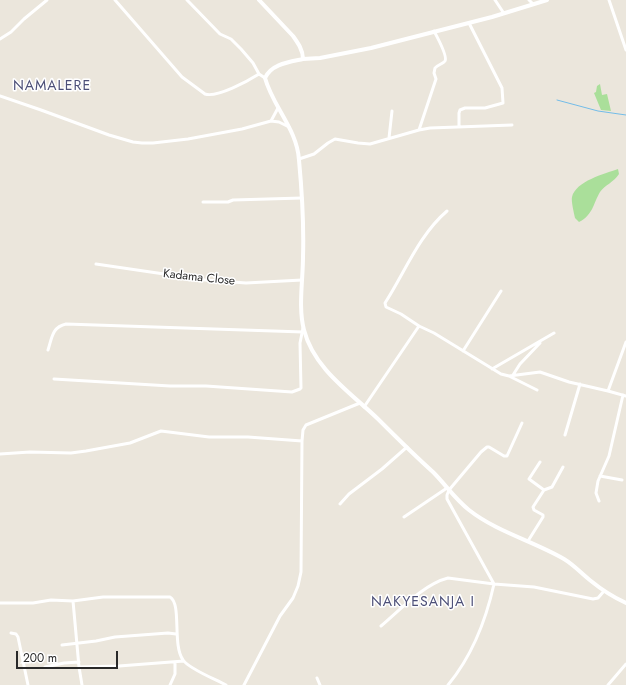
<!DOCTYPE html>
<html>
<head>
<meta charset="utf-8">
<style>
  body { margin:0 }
  #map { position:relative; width:626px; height:685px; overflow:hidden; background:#ebe6dc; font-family:Jost,sans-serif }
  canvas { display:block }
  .scale { position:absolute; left:16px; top:651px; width:102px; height:18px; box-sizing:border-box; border:2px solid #292929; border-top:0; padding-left:5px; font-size:12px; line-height:14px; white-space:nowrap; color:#292929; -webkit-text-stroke:3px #fff; paint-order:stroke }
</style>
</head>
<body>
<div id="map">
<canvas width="626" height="685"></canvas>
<div class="scale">200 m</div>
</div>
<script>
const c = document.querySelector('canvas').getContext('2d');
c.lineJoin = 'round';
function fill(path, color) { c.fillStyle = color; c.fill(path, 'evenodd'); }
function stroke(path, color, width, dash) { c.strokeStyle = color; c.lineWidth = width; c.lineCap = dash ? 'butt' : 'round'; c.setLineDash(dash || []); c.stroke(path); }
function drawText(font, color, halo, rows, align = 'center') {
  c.font = font + ' Jost,sans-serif'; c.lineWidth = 3; c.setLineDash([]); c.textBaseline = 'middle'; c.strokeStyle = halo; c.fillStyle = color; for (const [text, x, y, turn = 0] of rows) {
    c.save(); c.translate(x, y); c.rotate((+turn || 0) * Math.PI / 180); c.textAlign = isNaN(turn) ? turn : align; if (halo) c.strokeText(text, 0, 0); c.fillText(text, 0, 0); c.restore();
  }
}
const green = new Path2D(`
  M600,84L602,95L607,94L611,111L601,110L594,93L596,92L597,86Z
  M618,169L619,174C614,182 605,185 600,192C593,204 593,215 579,222L575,218C574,213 571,201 572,197C576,181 604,174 618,169Z`);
const stream = new Path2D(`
  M557,100L598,111L626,115`);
const street = new Path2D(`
  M115,0L182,77L205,94C217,98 248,81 259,74
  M187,0L220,34L231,39L241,49L253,63L259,74L265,78
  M495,0L503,12
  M529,0L533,4
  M609,0L626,50
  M0,39L11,32L24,19L47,0
  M0,96L41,110L109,135L133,142L142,143H153L188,139L242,129L271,121L279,122L289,127
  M271,121L278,108
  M459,127V113L460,110L465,108H485L503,103L502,88L469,23
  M419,130L436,79L434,73L435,68C437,65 443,64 445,61C448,56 437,37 434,31
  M389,138L392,111
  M299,159L314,154L328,143L335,139L358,143L370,144L419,130L430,128L512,125
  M203,202H228L233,200L302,198
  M96,264L205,280L246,283L302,280
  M419,326L401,314L386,307L385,303C405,272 419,235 447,211
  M48,350C52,338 52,327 66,324L303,332
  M463,351L501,291
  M492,369L554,333
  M513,375L520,364L540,343
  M509,376L537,390
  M54,379L170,386H206L292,392L300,389L301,388L300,343L303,328
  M608,391L626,396
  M364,407L419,326L434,333L501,374L509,376L540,372L569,382L608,391L626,342
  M565,435L580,384
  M0,454L30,452L71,453L86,451L130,443L161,431L209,437H248L302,441
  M540,462L529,479L544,490
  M600,476L622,480
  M599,501L596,493L598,481L609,456L623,395
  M340,504L349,494L382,469L407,447
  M404,517L447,488
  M528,541L543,517V515L534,510L533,507L544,490L552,487L563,467
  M73,601L79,667L82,685
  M0,603H33L51,600L73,601L103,597H170C182,604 172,645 183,660C189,669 215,679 226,685
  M381,626C400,610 424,584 448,578L494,584L534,587L593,599L598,598L604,591
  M11,633L16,634L18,637L28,685
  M62,645L96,641L115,637L168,633L176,634
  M45,667L64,663L79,662
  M79,667L119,666L184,661
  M317,678L320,685
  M170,685L175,674V662
  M244,685L280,616L293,598L298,586L301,572L302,441L303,430L306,425L360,403
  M448,685C472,656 486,620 494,584L447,499V495L449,490L481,452L487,447H489L504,456H507L522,423
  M608,685L626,664`);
const secondary = new Path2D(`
  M259,0L293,36C298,43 303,50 303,59C289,62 271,64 265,78C273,107 297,129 299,160C302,192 304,225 303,257C303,280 298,308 304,330C314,369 351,393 378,419C396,437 414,455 433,472C445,484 455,499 469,510C497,532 533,541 564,559C574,565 582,574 591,581C602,590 613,597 626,603
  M303,59L320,58L371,48L492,17L547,0`);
const streetNames = [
  ["Kadama Close",199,278,6]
];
const quarterNames = [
  ["NAMALERE",52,87],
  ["NAKYESANJA I",423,603]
];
fill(green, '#aadf9a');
stroke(stream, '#73bce8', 1);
stroke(street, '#fff', 3);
stroke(secondary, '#fff', 4);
drawText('12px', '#292929', '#fff', streetNames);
c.letterSpacing = '1px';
drawText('14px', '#4c4f77', '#fff', quarterNames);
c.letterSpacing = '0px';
</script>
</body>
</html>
